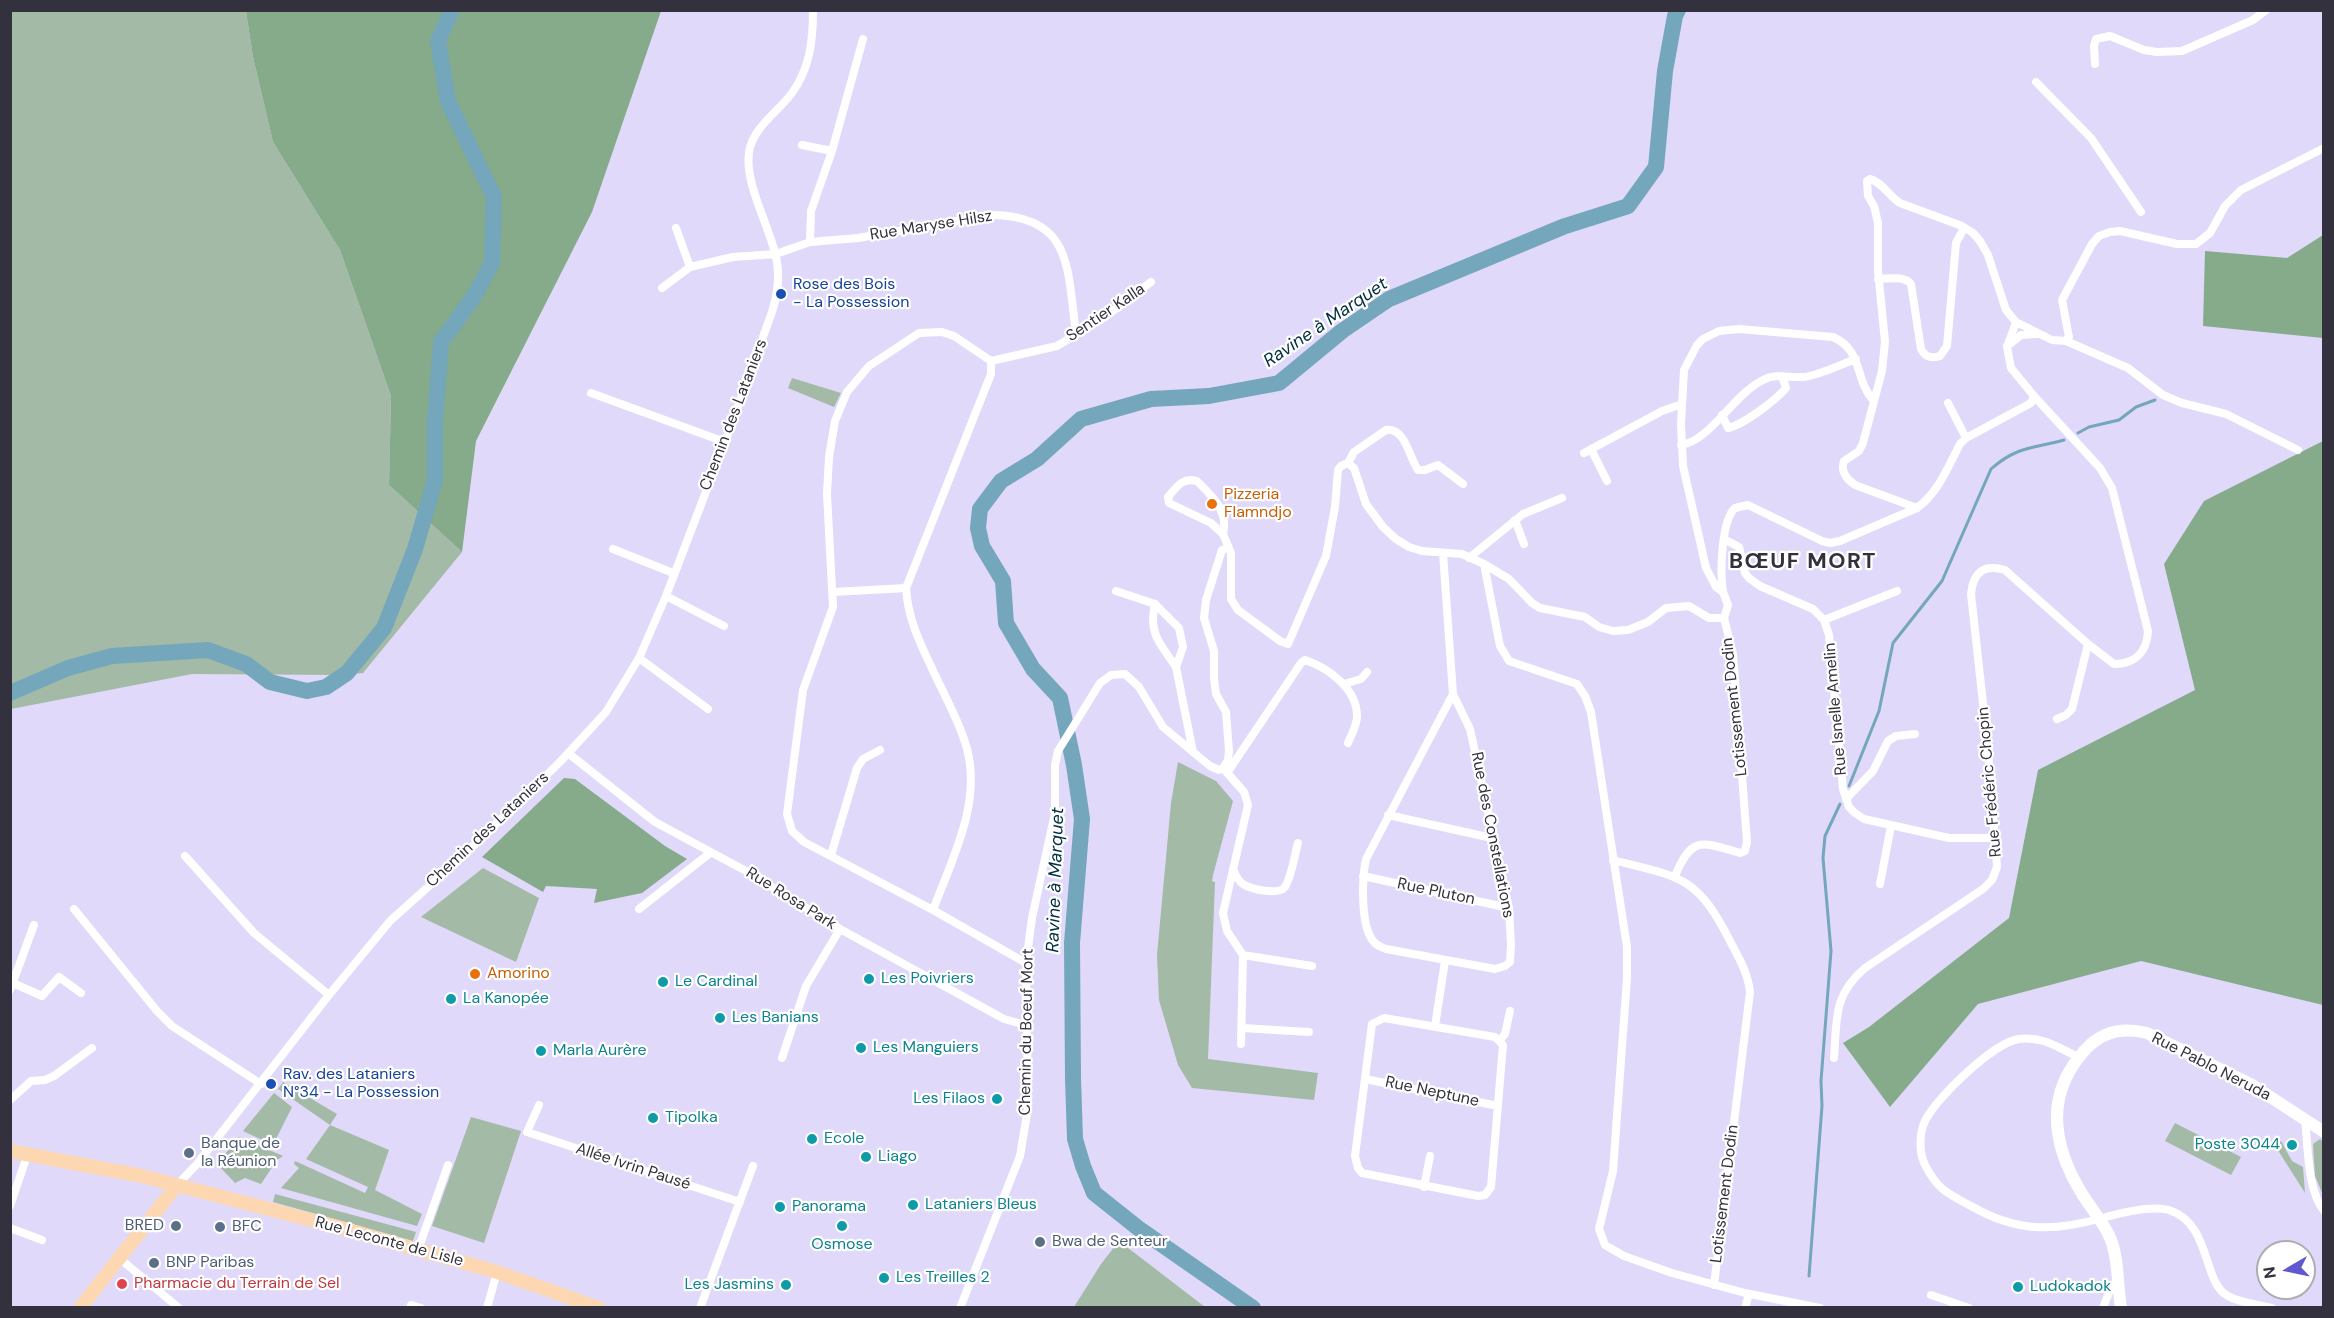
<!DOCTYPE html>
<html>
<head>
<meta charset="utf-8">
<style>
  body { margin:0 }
  #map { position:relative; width:2334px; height:1318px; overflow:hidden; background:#e0d9fa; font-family:"DM Sans",sans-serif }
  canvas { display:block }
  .frame { position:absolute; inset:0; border:12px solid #34313e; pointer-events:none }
  .north { position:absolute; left:2256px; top:1240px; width:60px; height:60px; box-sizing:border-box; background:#fff; border:2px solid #aeadb2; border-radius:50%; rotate:261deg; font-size:16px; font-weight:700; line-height:24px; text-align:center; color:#34313e }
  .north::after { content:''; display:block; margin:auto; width:21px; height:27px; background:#6157d0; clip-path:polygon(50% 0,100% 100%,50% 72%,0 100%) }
</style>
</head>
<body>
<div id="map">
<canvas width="2334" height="1318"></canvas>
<div class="frame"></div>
<div class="north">N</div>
</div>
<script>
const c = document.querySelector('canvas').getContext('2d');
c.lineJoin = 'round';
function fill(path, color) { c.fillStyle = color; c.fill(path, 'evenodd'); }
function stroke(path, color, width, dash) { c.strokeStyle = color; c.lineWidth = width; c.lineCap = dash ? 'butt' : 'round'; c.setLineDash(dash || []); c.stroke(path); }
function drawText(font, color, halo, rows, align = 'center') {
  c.font = font + ' "DM Sans",sans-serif'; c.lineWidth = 4.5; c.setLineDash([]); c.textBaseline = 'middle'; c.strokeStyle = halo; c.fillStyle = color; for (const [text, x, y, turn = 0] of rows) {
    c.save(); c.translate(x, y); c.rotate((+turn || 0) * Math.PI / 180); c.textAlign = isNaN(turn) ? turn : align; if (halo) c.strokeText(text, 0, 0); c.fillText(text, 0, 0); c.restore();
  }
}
const green = new Path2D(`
  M11,11H246L253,57L273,142L340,250L391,396L389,485L462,552L363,673L342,675L192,674L11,709Z
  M792,378L841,393L834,407L788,388Z
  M1178,762L1216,781L1233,801L1213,875L1212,881L1215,882L1208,1059L1318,1073L1314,1100L1192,1088L1178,1065L1159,1000L1157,955L1171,803Z
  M483,868L539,898L516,962L421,917Z
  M283,1082L337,1114L330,1125L389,1150L375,1190L422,1214L417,1226L281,1188L299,1168L294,1164L295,1161L365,1193L368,1187L306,1159L330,1125L278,1089Z
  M274,1093L292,1107L273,1145L243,1131Z
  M471,1117L521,1131L484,1243L432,1226Z
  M2175,1123L2241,1157L2231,1175L2165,1141Z
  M239,1137L283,1156L277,1160L261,1184L245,1178L235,1183L217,1164Z
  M2320,1139L2323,1142V1195L2315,1176L2313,1144Z
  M2281,1141L2292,1161L2303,1167L2305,1193L2274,1144Z
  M275,1194L416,1232L413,1241L273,1202Z
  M1119,1241L1205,1307H1074L1101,1264Z`);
const forest = new Path2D(`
  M246,11H661L592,212L476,441L462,552L389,485L391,396L340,250L273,142L253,57Z
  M2323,235V338L2203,326L2205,251L2287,258Z
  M2323,441V1005L2141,961L1978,1004L1890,1107L1843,1043L1869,1027L2009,918L2038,770L2195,690L2164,564L2204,501Z
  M564,778L575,779L665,846L687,859L642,893L594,903L597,889L546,886L543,892L482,857Z`);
const stream = new Path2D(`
  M2078,433L2089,427L2119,420L2136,407L2155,400
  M1849,786L1879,711L1893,643L1942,581L1991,469C2017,446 2032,449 2064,440
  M1809,1276L1822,1106L1821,1081L1831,951L1823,858L1825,836L1840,804`);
const river = new Path2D(`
  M10,693L68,668L112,656L208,650L246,664L270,682L307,691L326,687L347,673L384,628L415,549L435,480V422L441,342L473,298L492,263L494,197L448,101L438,41L452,10
  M1253,1308L1138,1228L1094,1193L1083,1166L1075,1139L1073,1078L1072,943L1082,819L1074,765L1060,698L1033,669L1006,623L1003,581L982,546L978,528L980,509L1001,481L1037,459L1081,419L1151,399L1209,396L1279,383L1342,331L1389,299L1565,226L1628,206L1656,167L1665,71L1675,16L1678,10`);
const minor = new Path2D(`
  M2095,64L2094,46L2096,39L2110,36L2144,50L2157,52L2182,51L2253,20L2266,10
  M2036,82L2091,138L2141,212
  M802,145L832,151
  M676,228L690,267
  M810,242L858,238L992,215C1074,216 1067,271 1076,333
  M1878,279C1889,279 1904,275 1911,284L1921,349C1925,357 1931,359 1940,356L1947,346L1956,243L1964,228
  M662,288L690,267L733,257L776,254L810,242L811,211L832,151L863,39
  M2066,341L2069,337L2062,300L2092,244L2099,236L2110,232L2120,231L2177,244H2196L2210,233L2225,206L2241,190L2324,148
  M2007,346L2021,335L2037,334
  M991,361L1057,346L1105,317L1151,282
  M591,393L725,442
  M1948,403L1966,438
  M1722,415L1728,428C1743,425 1776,400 1786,388L1782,376
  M1681,445C1710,441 1734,394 1763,380C1776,373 1789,378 1803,377C1821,375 1839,365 1856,359
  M1591,449L1607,481
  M1584,453L1662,411L1682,404
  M1348,463L1354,468L1366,504L1383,527L1396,539L1409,547L1422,551L1462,554L1484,564L1509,579L1532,603L1540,608L1585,617L1599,627L1613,631L1628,630L1648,622L1666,608L1689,606L1709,618H1724
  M1348,463L1354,452L1386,430C1405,427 1409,457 1418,470H1425L1438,465L1463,484
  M1917,508L1855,485C1847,479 1840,472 1844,461L1859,451L1863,443L1882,371L1885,342L1878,270V223L1874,206L1868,196L1867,181L1870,179C1882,182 1889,196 1900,203L1962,226L1973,233L1980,241L1988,255L2006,310L2016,322L2052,340L2066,341L2128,368L2163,395L2182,403L2226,414L2298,450
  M1515,520L1524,544
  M1223,534C1229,511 1212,496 1197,481C1182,477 1177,487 1168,497L1169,503L1211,523L1223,534L1231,553V599L1238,610L1280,641L1288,644L1326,556L1335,507L1338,470L1341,466L1348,463
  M1724,539L1739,547L1745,573L1749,578L1760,586L1813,609L1824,620L1829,635L1843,789L1849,807L1855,813L1864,819L1949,838H1995
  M613,549L673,573
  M1443,553L1453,694L1470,729L1509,908L1511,945L1510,962L1505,966L1495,969L1386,949C1381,947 1377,946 1374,942C1360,927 1362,878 1366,859L1453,694
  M1469,558L1523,514L1562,498
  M1484,564L1500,646L1509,661L1577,684L1585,696L1591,712L1627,947V978L1613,1171L1599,1229L1605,1245L1624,1256L1672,1273L1745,1293L1820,1308
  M1116,591L1155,604L1179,628L1183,647L1176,667L1193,752
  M833,592L906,588
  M1723,592C1720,573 1721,521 1735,508L1748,505L1822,541L1830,543L1840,541L1917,508C1938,493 1948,467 1960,444L1966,438L2031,403L2034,396
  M666,596L724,626
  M1155,604C1148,634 1160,643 1176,667
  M1724,618L1728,605L1723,592L1716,587L1706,568L1683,466L1681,424L1684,370L1697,345L1703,339L1719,331L1739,329L1833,337C1864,351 1854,379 1873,400
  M1824,620L1897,591
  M639,658L708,709
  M1344,684L1361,679L1367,672
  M2057,719L2066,715L2072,709L2088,644
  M568,753L655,822L746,871L840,929L1004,1019L1026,1025
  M1223,768L1244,792L1248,805L1223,913L1227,931L1243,955L1241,1044
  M1223,768L1228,760L1229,751L1226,712L1216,694L1214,679V651L1204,618L1206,600L1222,550L1228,548
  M1227,773L1301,663L1305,660C1329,668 1357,689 1357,716C1357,726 1351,735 1348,743
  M1846,799L1873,771L1888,741L1896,736L1915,734
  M1388,815L1492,838
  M831,855L857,768L863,759L880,750
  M185,856L254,933L329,995
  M1613,860C1679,877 1697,875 1730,941C1739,958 1748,973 1750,992L1714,1285
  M1233,869C1235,874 1237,880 1243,884C1250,889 1277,895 1284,888C1291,880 1295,853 1298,843
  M1363,876L1509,908
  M1675,876C1692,835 1702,842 1740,853L1745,851L1747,842L1733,654L1724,618
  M1880,884L1891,826
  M74,909L157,1011L172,1026L261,1084
  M639,909L710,853
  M933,910C953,857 984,799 965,742C958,720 947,700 937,679C923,649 908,622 906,588L991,374V361L954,336L942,332L919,333L869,366L847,392L835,421L829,457L827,494L833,607L803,690L787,814L792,831L804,842L933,910L1026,963
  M1243,955L1312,966
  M13,983L42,996L59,977L81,993
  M10,990L34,925
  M1384,1018L1495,1037L1503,1045L1491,1187L1485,1195L1478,1196L1362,1173L1358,1168L1355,1156L1372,1024Z
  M1435,1026L1445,961
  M1242,1028L1309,1032
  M1500,1040L1505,1034L1510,1011
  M2078,1057C2057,1047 2043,1036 2019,1039C1994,1042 1936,1098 1925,1121C1919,1133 1919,1153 1925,1165C1938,1190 1947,1193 1971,1206C2016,1232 2053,1232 2102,1218C2120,1213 2151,1205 2169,1210C2212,1224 2202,1283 2228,1296C2240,1303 2258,1304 2272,1308
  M782,1058L806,986L840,929
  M1834,1058C1837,1019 1833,995 1865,968L1983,889L1992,880L1997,867L1987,740L1971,594C1973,572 1984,564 2005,570L2088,644L2114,664C2135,664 2147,652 2148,631L2112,488L2100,468L2034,396L2011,368L2007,347L2016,322
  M1365,1079L1498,1106
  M10,1100L31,1081L45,1080L54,1076L92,1048
  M539,1105L527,1132L740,1202
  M2305,1119C2308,1145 2307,1190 2324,1211
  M177,1185L197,1164L329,995L390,921L467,852L560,762L606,712L639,658L666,596L725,442L772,312C777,296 780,279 777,262C772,230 744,185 749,152C753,127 778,112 792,93C810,68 813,41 813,10
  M1424,1187L1430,1156
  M10,1206L27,1156
  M10,1228L42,1240
  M418,1250L448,1165
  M119,1258L179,1308
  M1931,1295L1969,1308
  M410,1308L411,1305L421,1308
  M487,1308L497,1272
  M700,1308L753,1166
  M960,1308L1020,1156L1028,1108L1026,963L1032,918L1055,813V765L1058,751L1100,683L1111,675L1125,674L1139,687L1163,727L1210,766L1219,770L1223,768
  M1745,1308L1749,1294
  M2103,1308L2111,1287`);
const secondary = new Path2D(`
  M2121,1308C2117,1285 2119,1261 2111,1240C2105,1224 2093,1211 2084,1197C2053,1148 2043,1096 2085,1050C2102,1031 2123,1027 2147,1033L2252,1085L2324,1132`);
const primary = new Path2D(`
  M10,1151L142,1176L334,1226L497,1272L599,1308
  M80,1308L177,1185`);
const markers = [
  [781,294,6,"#1a4fb4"],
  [1212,504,6,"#e8710a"],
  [475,974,6,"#e8710a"],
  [869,979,6,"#0f9aa8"],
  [663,982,6,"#0f9aa8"],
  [451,999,6,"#0f9aa8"],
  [720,1018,6,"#0f9aa8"],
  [861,1048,6,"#0f9aa8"],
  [541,1051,6,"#0f9aa8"],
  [271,1084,6,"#1a4fb4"],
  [997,1099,6,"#0f9aa8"],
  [653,1118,6,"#0f9aa8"],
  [812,1139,6,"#0f9aa8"],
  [2292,1145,6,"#0f9aa8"],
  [189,1153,6,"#5c6f8a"],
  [866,1157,6,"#0f9aa8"],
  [913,1205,6,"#0f9aa8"],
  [780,1207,6,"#0f9aa8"],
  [176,1226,6,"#5c6f8a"],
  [842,1226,6,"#0f9aa8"],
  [220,1227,6,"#5c6f8a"],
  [1040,1242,6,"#5c6f8a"],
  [154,1263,6,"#5c6f8a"],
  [884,1278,6,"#0f9aa8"],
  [122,1284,6,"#e0444e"],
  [786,1285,6,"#0f9aa8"],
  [2018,1287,6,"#0f9aa8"]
];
const streetNames = [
  ["Rue Maryse Hilsz",931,226,-9],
  ["Sentier Kalla",1106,313,-34],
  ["Chemin des Lataniers",734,415,-69],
  ["Lotissement Dodin",1735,707,-96],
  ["Rue Isnelle Amelin",1836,709,-95],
  ["Rue Frédéric Chopin",1990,782,-95],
  ["Chemin des Lataniers",488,830,-43],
  ["Rue des Constellations",1492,835,79],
  ["Rue Pluton",1436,892,12],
  ["Rue Rosa Park",791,899,32],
  ["Chemin du Boeuf Mort",1027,1032,-89],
  ["Rue Pablo Neruda",2211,1067,27],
  ["Rue Neptune",1432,1092,12],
  ["Allée Ivrin Pausé",633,1167,18],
  ["Lotissement Dodin",1725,1194,-83],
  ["Rue Leconte de Lisle",389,1242,15]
];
const transitNames = [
  ["Rose des Bois",793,285],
  ["- La Possession",793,303],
  ["Rav. des Lataniers",283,1075],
  ["N°34 - La Possession",283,1093]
];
const foodNames = [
  ["Pizzeria",1224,495],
  ["Flamndjo",1224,513],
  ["Amorino",487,974]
];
const cultureNames = [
  ["Les Poivriers",881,979],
  ["Le Cardinal",675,982],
  ["La Kanopée",463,999],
  ["Les Banians",732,1018],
  ["Les Manguiers",873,1048],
  ["Marla Aurère",553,1051],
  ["Les Filaos",985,1099,"right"],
  ["Tipolka",665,1118],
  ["Ecole",824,1139],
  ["Poste 3044",2280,1145,"right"],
  ["Liago",878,1157],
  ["Lataniers Bleus",925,1205],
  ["Panorama",792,1207],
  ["Osmose",842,1245,"center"],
  ["Les Treilles 2",896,1278],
  ["Les Jasmins",774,1285,"right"],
  ["Ludokadok",2030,1287]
];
const serviceNames = [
  ["Banque de",201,1144],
  ["la Réunion",201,1162],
  ["BRED",164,1226,"right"],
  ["BFC",232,1227],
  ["Bwa de Senteur",1052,1242],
  ["BNP Paribas",166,1263]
];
const healthNames = [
  ["Pharmacie du Terrain de Sel",134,1284]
];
const waterNames = [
  ["Ravine à Marquet",1326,323,-34],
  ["Ravine à Marquet",1056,880,-88]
];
const districtNames = [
  ["BŒUF MORT",1803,562]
];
fill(green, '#a3baa6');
fill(forest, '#85ab8b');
stroke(stream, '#74a6bc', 3);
stroke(river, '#74a6bc', 16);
stroke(minor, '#fff', 8);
stroke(secondary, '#fff', 12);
stroke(primary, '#fdd7b2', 14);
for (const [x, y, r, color] of markers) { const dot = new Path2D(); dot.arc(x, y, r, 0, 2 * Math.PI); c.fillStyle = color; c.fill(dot); stroke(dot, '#fff', 2); }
drawText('16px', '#34313e', '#fff', streetNames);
drawText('16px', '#164399', '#fff', transitNames, 'left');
drawText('16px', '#c56008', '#fff', foodNames, 'left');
drawText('16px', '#0d838f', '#fff', cultureNames, 'left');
drawText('16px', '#4e5e75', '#fff', serviceNames, 'left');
drawText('16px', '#be3a42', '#fff', healthNames, 'left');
drawText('italic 18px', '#002f3f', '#fff', waterNames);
c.letterSpacing = '1.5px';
drawText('bold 22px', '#34313e', '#fff', districtNames);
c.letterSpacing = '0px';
</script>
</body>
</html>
